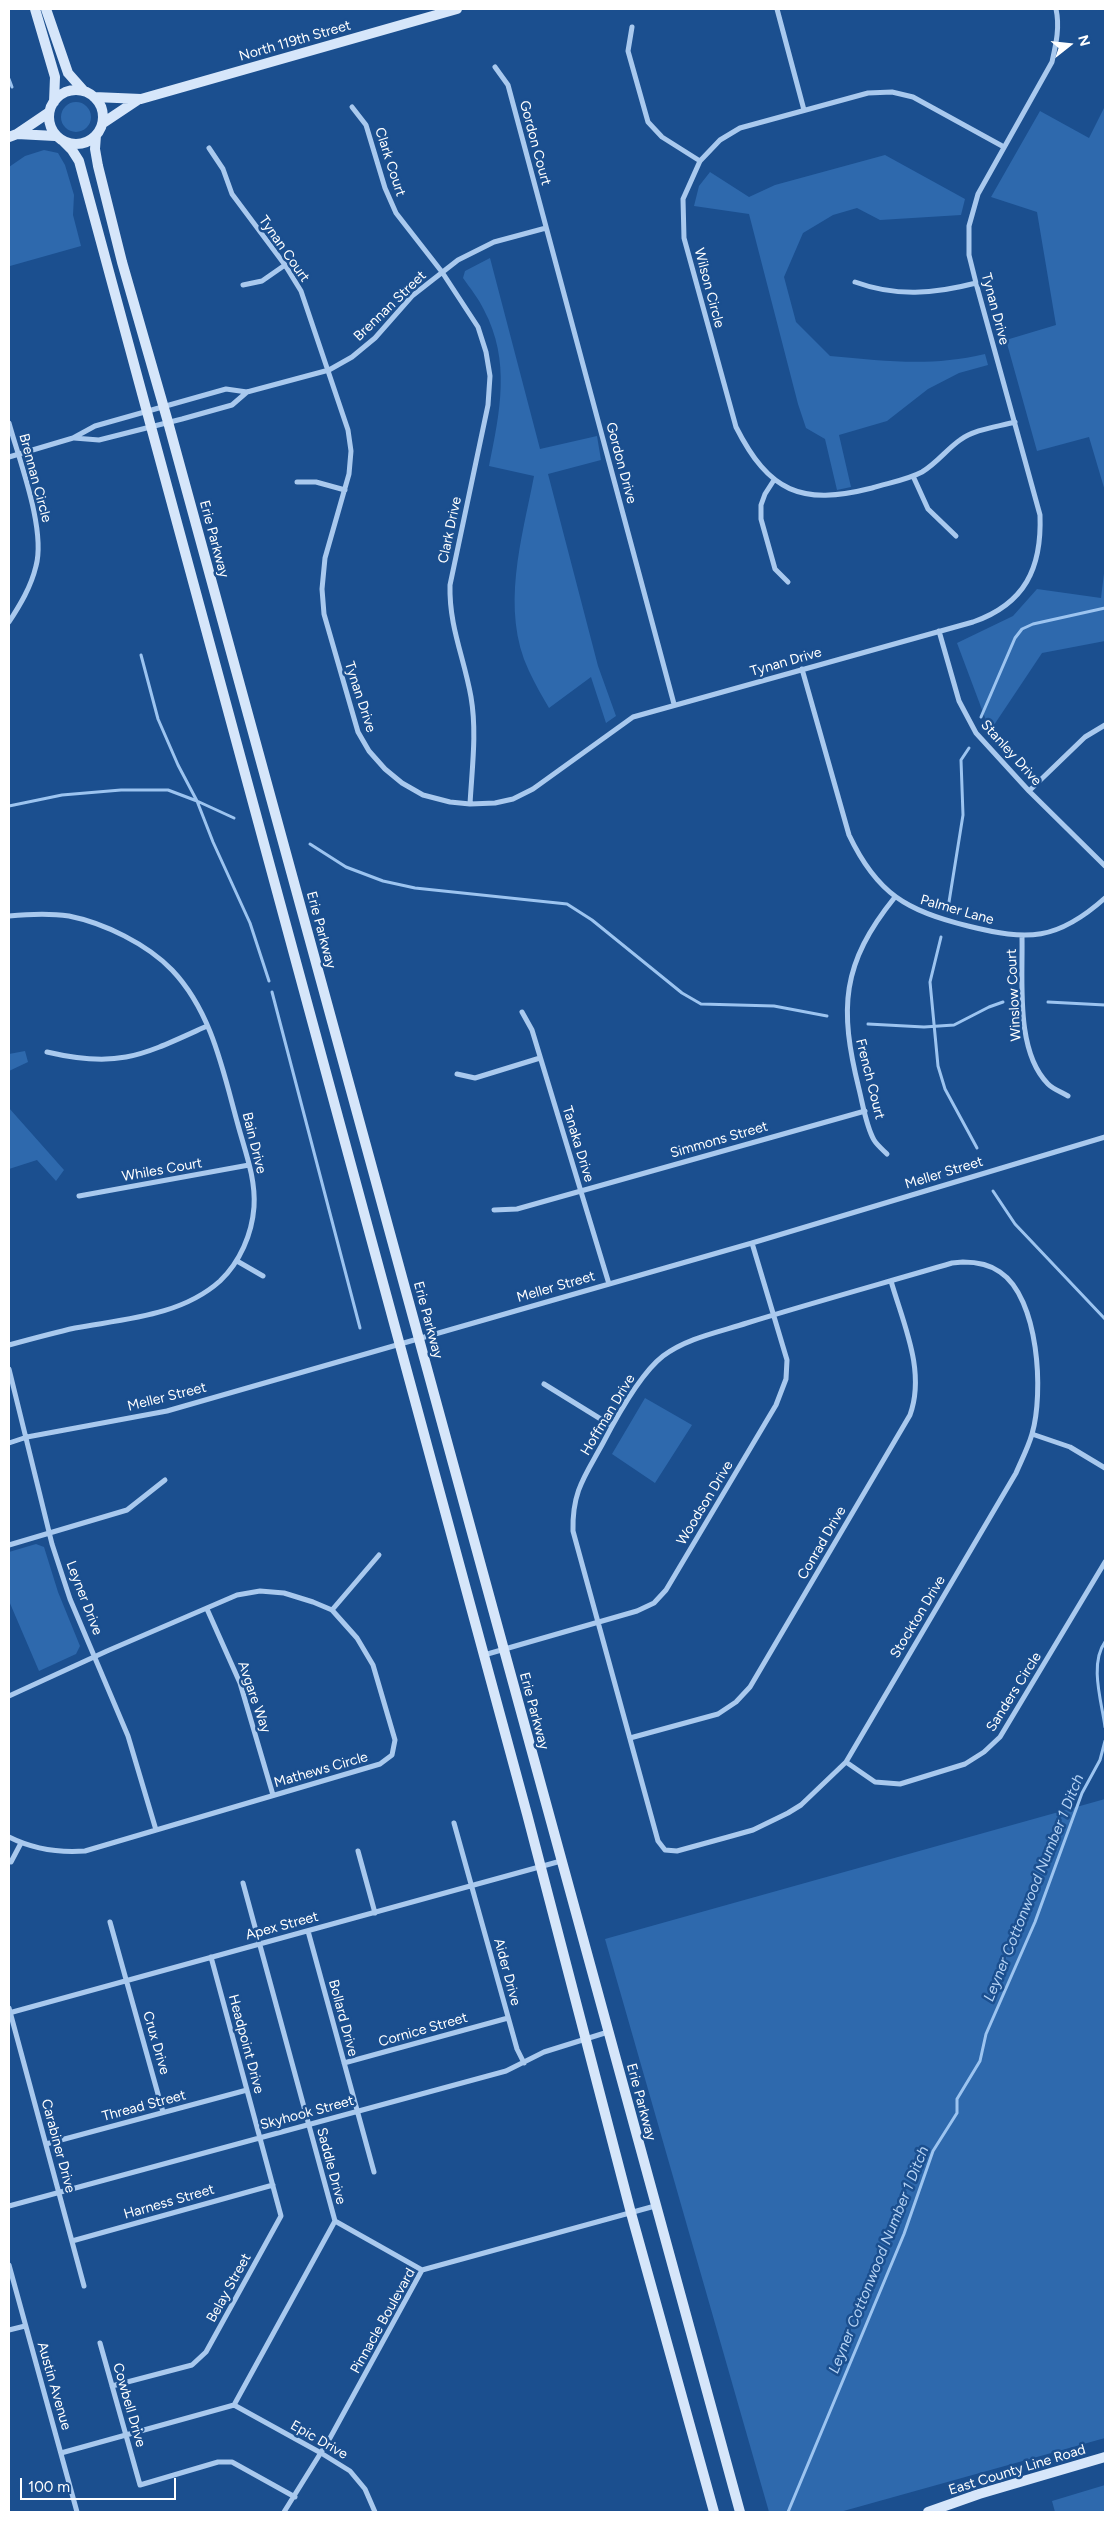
<!DOCTYPE html>
<html>
<head>
<meta charset="utf-8">
<style>
  body { margin:0 }
  #map { position:relative; width:1114px; height:2521px; overflow:hidden; background:#1b4f8f; font-family:Figtree,sans-serif }
  canvas { display:block }
  .frame { position:absolute; inset:0; border:10px solid #fff; pointer-events:none }
  .north { position:absolute; left:1044px; top:20px; width:50px; height:50px; -webkit-text-stroke:4px #1b4f8f; paint-order:stroke; rotate:74deg; font-size:14px; font-weight:700; line-height:20px; text-align:center; color:#fff }
  .north::after { content:''; display:block; margin:auto; width:18px; height:22px; background:#fff; clip-path:polygon(50% 0,100% 100%,50% 72%,0 100%) }
  .scale { position:absolute; left:20px; top:2478px; width:156px; height:22px; box-sizing:border-box; border:2px solid #fff; border-top:0; padding-left:6px; font-size:15px; line-height:18px; white-space:nowrap; color:#fff; -webkit-text-stroke:4px #1b4f8f; paint-order:stroke }
</style>
</head>
<body>
<div id="map">
<canvas width="1114" height="2521"></canvas>
<div class="frame"></div>
<div class="north">N</div>
<div class="scale">100 m</div>
</div>
<script>
const c = document.querySelector('canvas').getContext('2d');
c.lineJoin = 'round';
function fill(path, color) { c.fillStyle = color; c.fill(path, 'evenodd'); }
function stroke(path, color, width, dash) { c.strokeStyle = color; c.lineWidth = width; c.lineCap = dash ? 'butt' : 'round'; c.setLineDash(dash || []); c.stroke(path); }
function drawText(font, color, halo, rows, align = 'center') {
  c.font = font + ' Figtree,sans-serif'; c.lineWidth = 5; c.setLineDash([]); c.textBaseline = 'middle'; c.strokeStyle = halo; c.fillStyle = color; for (const [text, x, y, turn = 0] of rows) {
    c.save(); c.translate(x, y); c.rotate((+turn || 0) * Math.PI / 180); c.textAlign = isNaN(turn) ? turn : align; if (halo) c.strokeText(text, 0, 0); c.fillText(text, 0, 0); c.restore();
  }
}
const green = new Path2D(`
  M61 117a15 15 0 1 1 30 0a15 15 0 1 1-30 0Z
  M1105,106V491L1089,437L1037,451L1006,340L1056,325L1037,212L991,197L1040,111L1089,138Z
  M44,150L58,153L65,165L74,195L73,215L81,246L10,266L9,167L25,156Z
  M885,155L965,199L961,215L880,220L857,208L833,215L803,233L784,277L796,322L830,356C886,361 930,367 985,354L988,365L959,373L928,389L887,421L839,435L851,487L837,490L825,439L806,428L798,404L749,214L694,206L699,186L710,172L749,197L775,185Z
  M490,258L540,449L597,436L601,460L548,474L598,666L616,716L606,723L591,677L549,708C542,696 535,684 529,671C500,609 522,539 534,476L489,466C500,412 511,361 484,310C479,299 470,288 463,278L465,271Z
  M1105,565V641L1042,653L990,731L957,643L1013,616L1037,589L1101,598Z
  M25,1051L28,1062L9,1071V1054Z
  M9,1108L64,1170L56,1181L37,1160L9,1169Z
  M645,1398L692,1425L655,1483L612,1454Z
  M36,1544L44,1547L58,1592L80,1646L76,1654L39,1671L9,1601V1552Z
  M1105,1799V2438L840,2512H769L605,1939Z
  M1105,2485V2512H1055L1052,2501Z`);
const stream = new Path2D(`
  M9,79L12,87
  M141,655L158,719L178,765L197,801L234,818
  M981,717L1015,638L1022,629L1033,624L1105,608
  M9,806L62,795L121,790H168L197,801L213,842L250,923L269,981
  M310,844L346,867L383,881L415,888L567,904L592,920L682,993L701,1004L774,1006L827,1016
  M949,902L963,815L961,760L969,748
  M941,937L930,982L938,1066L945,1089L977,1148
  M272,992L360,1328
  M1048,1002L1105,1005
  M868,1024L924,1027L954,1025L989,1007L1003,1002
  M993,1191L1015,1224L1105,1319
  M1105,1642C1089,1664 1102,1703 1105,1727
  M788,2512L904,2234L933,2151L957,2113V2099L980,2061L986,2034L1035,1922L1082,1793L1100,1760L1105,1741`);
const street = new Path2D(`
  M777,9L804,110
  M632,27L628,51L648,122L662,137L700,161
  M495,67L508,85L674,704
  M352,107L366,125L385,188L396,213L442,272L478,327L486,352L490,376L488,405L450,585C449,627 464,657 471,697C477,732 472,768 470,804
  M1004,147L913,97L892,92L868,93L740,128L720,140L700,161L683,199L684,238L736,427C769,492 801,506 872,488C888,483 907,480 922,472C937,463 947,449 960,440C975,429 997,427 1015,422
  M209,148L223,169L232,194L285,265L301,291L348,430L351,451L349,474L325,558L322,589L324,614L358,732L369,751L385,769L402,783L423,795L450,802L470,804L495,803L513,799L533,789L633,717L973,622C1025,604 1042,568 1040,515L976,283L969,255V226L978,194L1052,62C1056,44 1060,27 1056,9
  M855,282C896,297 934,294 976,283
  M243,285L262,281L285,265
  M9,423C19,460 46,529 36,566C31,587 20,605 9,622
  M74,438L99,440L182,419L232,405L247,392
  M9,457L73,438L95,426L226,389L247,392L329,370L352,357L375,338L412,296L458,260L494,242L546,228
  M913,476L928,509L956,536
  M774,480L765,494L761,505V519L775,569L788,582
  M297,482H316L345,490
  M939,631L959,701L976,733L1029,791L1105,866
  M802,669L849,835C877,894 907,911 968,926C1028,941 1057,941 1105,898
  M1029,791L1085,737L1105,725
  M9,916C29,914 49,913 69,916C104,923 147,944 172,970C212,1012 223,1071 238,1125C245,1151 256,1179 254,1207C252,1234 240,1262 220,1281C181,1316 124,1319 75,1328C53,1333 31,1339 9,1345
  M1022,937C1023,980 1015,1051 1048,1084C1053,1089 1061,1092 1068,1096
  M522,1012L532,1030L609,1284
  M47,1052C119,1069 143,1055 207,1026
  M457,1074L475,1078L540,1058
  M887,1154C883,1150 877,1145 874,1140C866,1126 863,1105 859,1089C839,1008 841,964 895,897
  M79,1196L249,1165
  M494,1210L517,1209L865,1111
  M237,1261L263,1276
  M963,1262C977,1262 989,1264 1000,1272C1039,1298 1044,1393 1032,1434C1028,1448 1021,1461 1016,1473L846,1762L801,1805L788,1813L753,1830L728,1837L677,1851L665,1850L658,1841L573,1531C572,1491 585,1476 603,1443C616,1418 641,1373 663,1356C687,1338 719,1332 747,1323C815,1302 884,1283 952,1263Z
  M9,1369L52,1544L70,1599L128,1736L156,1830
  M544,1384L612,1426
  M1032,1434L1070,1447L1105,1468
  M9,1443L27,1437L167,1411L752,1243L1105,1137
  M9,1545L127,1510L165,1480
  M207,1609L240,1683L273,1795
  M332,1610L379,1555
  M484,1655L637,1611L654,1603L666,1590L776,1405L786,1379L787,1360L752,1243
  M9,1696L107,1651L237,1595L260,1591L284,1593L313,1602L332,1610L357,1638L373,1665L395,1740L392,1755L380,1764L85,1851C58,1853 33,1849 9,1837
  M630,1738L718,1714L736,1702L750,1687L910,1415C926,1371 903,1323 891,1281
  M846,1762L875,1782L900,1784L965,1764L984,1752L1000,1737L1105,1562
  M454,1823L517,2049L524,2063
  M358,1851L375,1913
  M11,1862L21,1843
  M110,1922L163,2112
  M308,1931L374,2172
  M9,2008L84,2286
  M9,2013L561,1861
  M344,2063L508,2018
  M46,2144L247,2090
  M9,2206L506,2071L544,2052L608,2032
  M335,2221L422,2270
  M72,2241L273,2185
  M9,2265L77,2512
  M9,2330L25,2326
  M100,2343L140,2485L218,2462H232L295,2497
  M112,2386L192,2365L206,2352L281,2216L211,1957
  M234,2405L335,2221L243,1883
  M234,2405L321,2453L350,2471L365,2489L375,2512
  M61,2453L234,2405
  M284,2512L330,2438L422,2270L655,2206`);
const secondary = new Path2D(`
  M35,9L55,77L54,102
  M46,9L68,73L84,91
  M49 117a27 27 0 1 1 54 0a27 27 0 1 1-54 0Z
  M94,97L141,99L457,9
  M103,123L139,99
  M17,134L55,136
  M96,135L95,149L98,166L122,262L168,422L740,2512
  M9,137L17,134L48,113
  M63,141L72,150L79,161L527,1814L631,2213L714,2512
  M928,2512L979,2494L1105,2457`);
const streetNames = [
  ["North 119th Street",295,41,-16],
  ["Gordon Court",535,143,75],
  ["Clark Court",390,162,72],
  ["Tynan Court",284,249,55],
  ["Wilson Circle",709,288,75],
  ["Brennan Street",390,306,-44],
  ["Tynan Drive",995,309,75],
  ["Gordon Drive",621,463,75],
  ["Brennan Circle",35,478,75],
  ["Clark Drive",450,530,-78],
  ["Erie Parkway",214,539,75],
  ["Tynan Drive",786,662,-16],
  ["Tynan Drive",360,697,72],
  ["Stanley Drive",1011,753,48],
  ["Palmer Lane",957,910,16],
  ["Erie Parkway",321,930,75],
  ["Winslow Court",1014,995,-93],
  ["French Court",870,1079,76],
  ["Simmons Street",719,1140,-16],
  ["Bain Drive",254,1143,76],
  ["Tanaka Drive",578,1144,73],
  ["Whiles Court",162,1170,-10],
  ["Meller Street",944,1173,-17],
  ["Meller Street",556,1287,-16],
  ["Erie Parkway",428,1320,75],
  ["Meller Street",167,1397,-14],
  ["Hoffman Drive",608,1415,-59],
  ["Woodson Drive",705,1503,-59],
  ["Conrad Drive",822,1543,-60],
  ["Leyner Drive",84,1598,69],
  ["Stockton Drive",918,1617,-59],
  ["Sanders Circle",1014,1692,-58],
  ["Avgare Way",254,1697,71],
  ["Erie Parkway",534,1711,75],
  ["Mathews Circle",321,1770,-16],
  ["Apex Street",282,1926,-15],
  ["Aider Drive",507,1972,75],
  ["Bollard Drive",343,2018,75],
  ["Cornice Street",423,2030,-16],
  ["Crux Drive",156,2043,74],
  ["Headpoint Drive",246,2044,75],
  ["Erie Parkway",641,2102,75],
  ["Thread Street",144,2106,-15],
  ["Skyhook Street",307,2113,-15],
  ["Carabiner Drive",58,2146,75],
  ["Saddle Drive",331,2166,75],
  ["Harness Street",169,2202,-16],
  ["Belay Street",229,2288,-61],
  ["Pinnacle Boulevard",383,2321,-61],
  ["Austin Avenue",54,2386,74],
  ["Cowbell Drive",129,2405,74],
  ["Epic Drive",319,2440,30],
  ["East County Line Road",1017,2470,-17]
];
const waterNames = [
  ["Leyner Cottonwood Number 1 Ditch",1034,1888,-68],
  ["Leyner Cottonwood Number 1 Ditch",879,2260,-68]
];
fill(green, '#2e69ad');
stroke(stream, '#9cc4f0', 3);
stroke(street, '#a9c9ee', 5);
stroke(secondary, '#d6e6fa', 10);
drawText('14px', '#fff', '#1b4f8f', streetNames);
drawText('italic 15px', '#b5d3f5', '#1b4f8f', waterNames);
</script>
</body>
</html>
